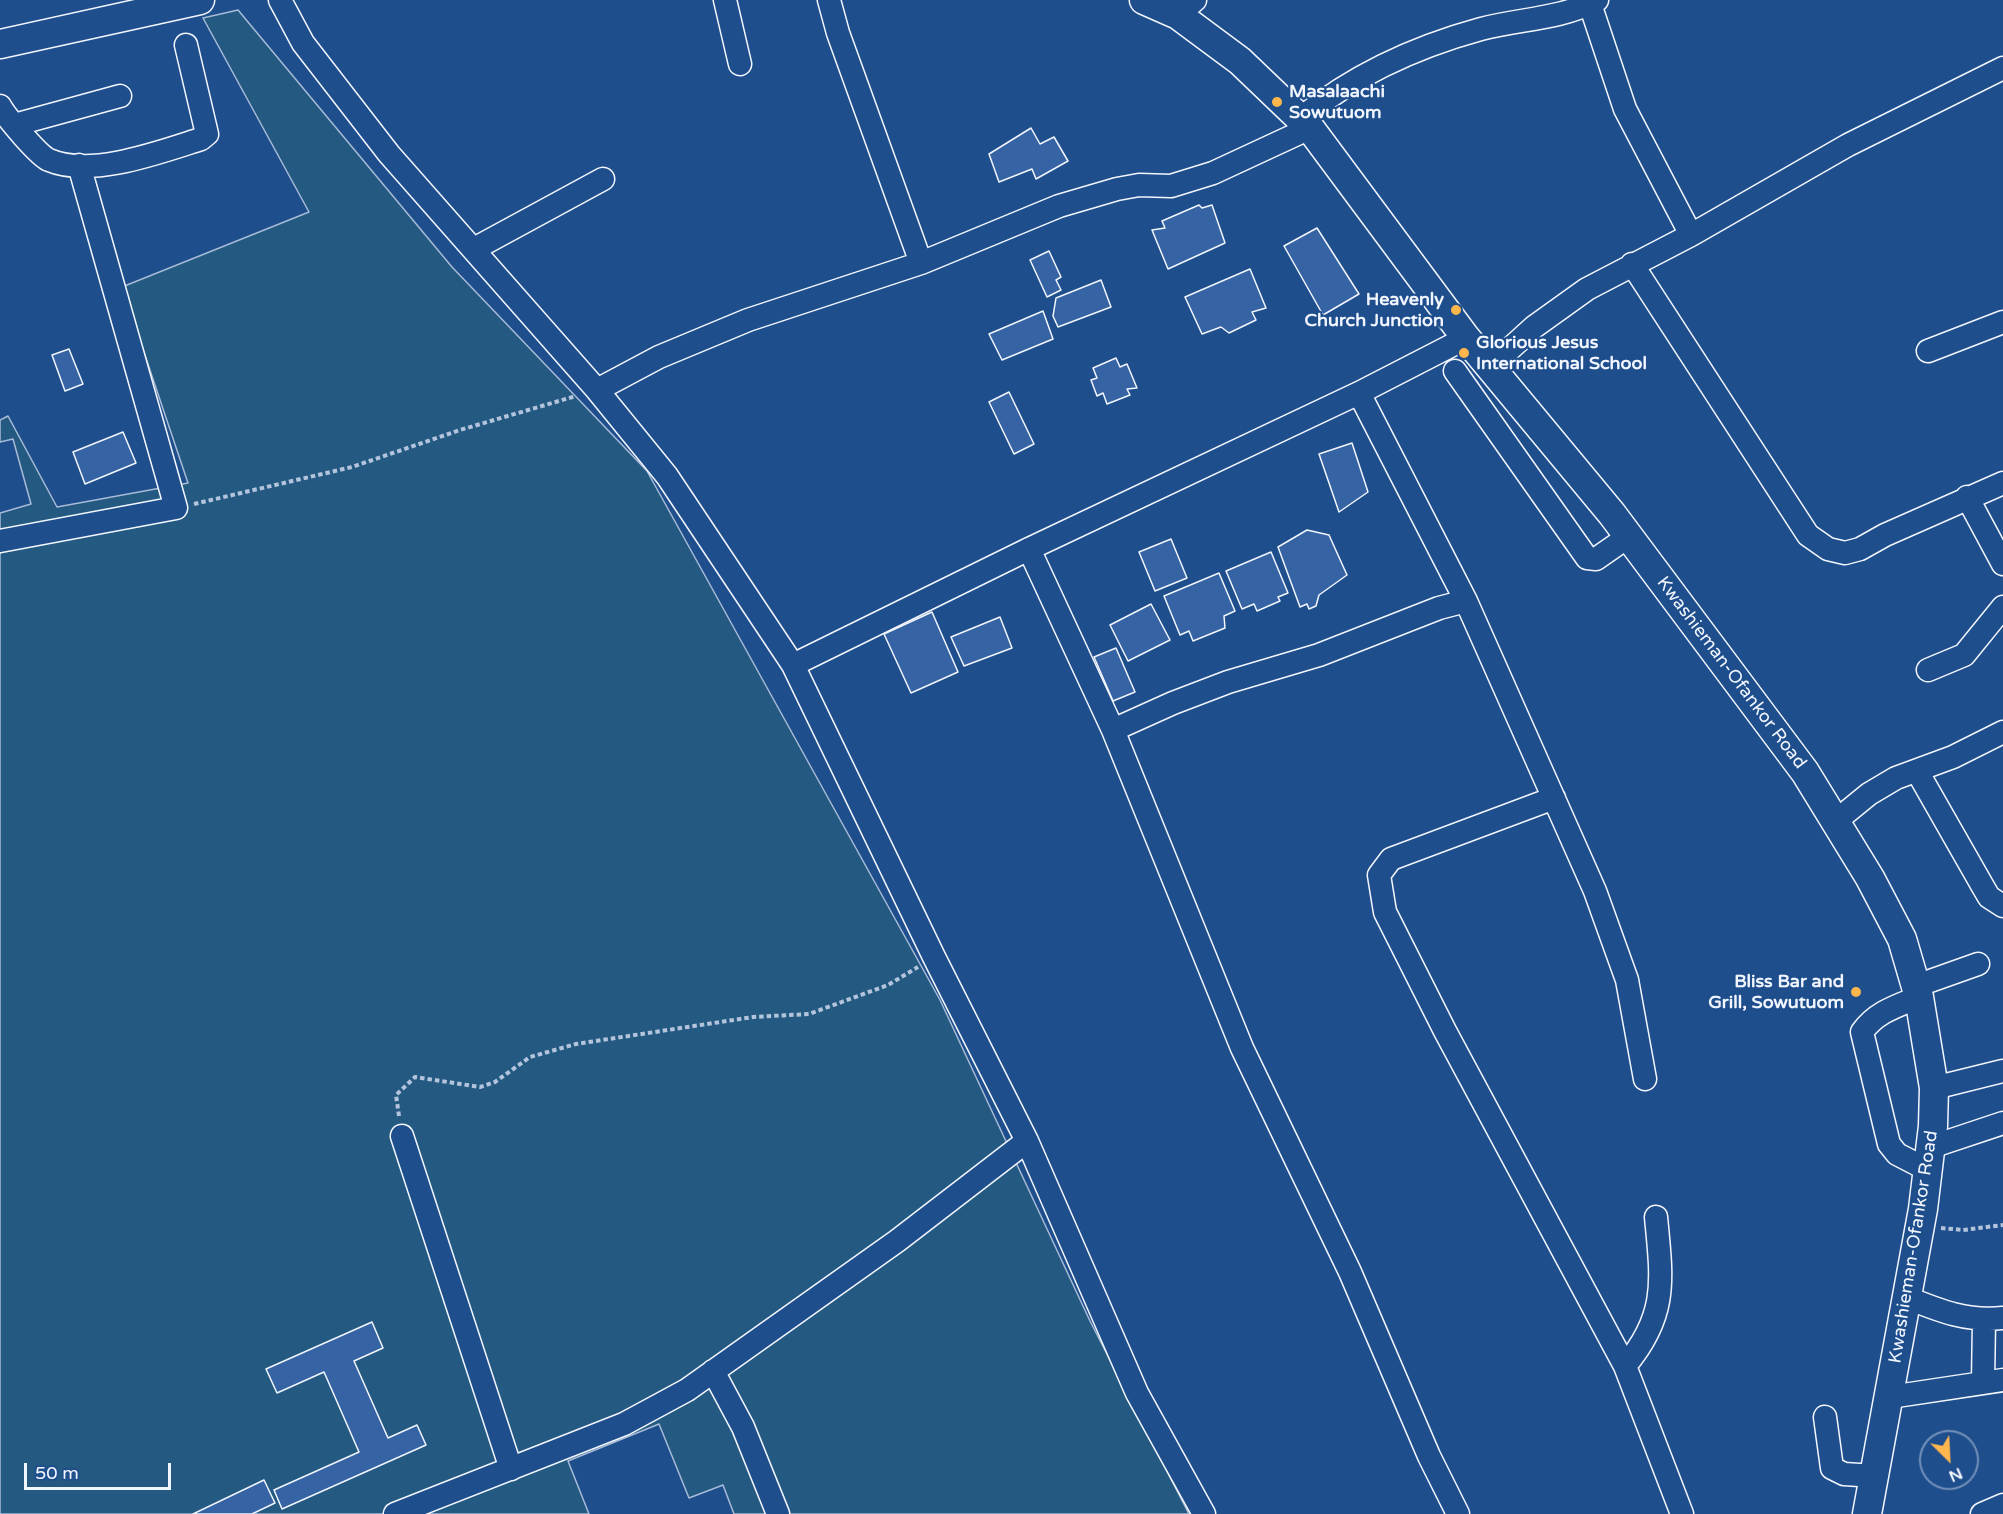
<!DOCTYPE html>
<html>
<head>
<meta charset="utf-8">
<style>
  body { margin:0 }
  #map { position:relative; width:2003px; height:1514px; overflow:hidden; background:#1f4e8c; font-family:"Varela Round",sans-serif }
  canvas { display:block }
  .north { position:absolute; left:1919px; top:1430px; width:60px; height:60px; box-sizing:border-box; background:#1f4e8c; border:2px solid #7391ba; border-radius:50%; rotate:156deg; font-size:16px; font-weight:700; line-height:24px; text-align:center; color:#f2f6ff }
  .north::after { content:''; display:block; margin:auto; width:21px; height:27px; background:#ffb74d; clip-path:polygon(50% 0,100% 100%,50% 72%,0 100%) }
  .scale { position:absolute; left:24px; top:1463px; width:147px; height:27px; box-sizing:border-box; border:3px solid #f2f6ff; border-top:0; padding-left:8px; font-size:18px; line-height:21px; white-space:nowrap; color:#f2f6ff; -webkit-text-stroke:4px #1f4e8c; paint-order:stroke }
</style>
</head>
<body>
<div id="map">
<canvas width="2003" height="1514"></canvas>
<div class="north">N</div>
<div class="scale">50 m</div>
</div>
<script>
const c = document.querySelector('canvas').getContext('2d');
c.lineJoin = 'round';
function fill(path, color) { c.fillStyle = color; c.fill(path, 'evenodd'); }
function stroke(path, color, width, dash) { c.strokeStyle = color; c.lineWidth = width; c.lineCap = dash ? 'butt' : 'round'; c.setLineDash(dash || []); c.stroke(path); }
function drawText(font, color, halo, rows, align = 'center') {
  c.font = font + ' "Varela Round",sans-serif'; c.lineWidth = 4.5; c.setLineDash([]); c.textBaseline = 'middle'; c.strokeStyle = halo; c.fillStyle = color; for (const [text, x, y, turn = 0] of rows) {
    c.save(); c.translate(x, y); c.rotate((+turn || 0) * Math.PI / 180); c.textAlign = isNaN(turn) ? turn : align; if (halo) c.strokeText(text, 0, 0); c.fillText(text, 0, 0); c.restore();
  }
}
const green = new Path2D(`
  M238,10L452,267L647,471L940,1000L1090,1321L1189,1514H734L723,1485L689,1498L659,1424L568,1461L589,1514H0V513L31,504L13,439L0,442V420L8,416L57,507L188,483L122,287L309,212L203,18Z`);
const building = new Path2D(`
  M1031,128L1040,144L1054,137L1068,161L1036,179L1032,169L999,182L989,154Z
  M1199,205L1202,208L1212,205L1225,243L1168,269L1152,230L1165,228L1162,221Z
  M1317,228L1359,294L1323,315L1284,246Z
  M1049,251L1061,277L1056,280L1061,290L1047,297L1030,260Z
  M1250,269L1266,308L1252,312L1256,320L1229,333L1221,327L1202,334L1185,297Z
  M1101,280L1111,307L1058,327L1053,316L1056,298Z
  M1043,311L1053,339L1002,360L989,334Z
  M69,349L83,384L65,391L52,355Z
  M1116,358L1120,367L1127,364L1137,388L1127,389L1130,395L1107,404L1103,393L1097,396L1091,380L1097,378L1093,368Z
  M1009,392L1034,444L1014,454L989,402Z
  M123,432L136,463L85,484L73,452Z
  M1352,443L1368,492L1339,512L1319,454Z
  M1307,530L1329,535L1347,575L1319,595L1316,606L1309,609L1307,604L1300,607L1278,547Z
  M1171,539L1187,578L1155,591L1139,552Z
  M1271,552L1288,593L1278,597L1280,601L1257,611L1254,604L1242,609L1226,571Z
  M1219,573L1235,611L1224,616L1225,628L1193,641L1189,631L1180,635L1164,596Z
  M1151,604L1170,640L1128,661L1110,625Z
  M932,612L958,672L911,693L884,634Z
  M1000,617L1012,648L964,666L951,637Z
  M1116,648L1135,692L1113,701L1094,657Z
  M372,1322L383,1348L354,1361L388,1438L417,1425L426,1445L282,1509L274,1490L359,1452L324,1372L277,1393L266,1369Z
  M264,1480L275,1503L252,1514H193Z`);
const path = new Path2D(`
  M194,504L352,467L460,430L576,396
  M399,1116L396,1095L415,1077L480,1087L495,1082L530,1057L576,1044L753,1017L809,1014L888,985L918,967
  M1941,1228L1963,1230L2003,1225`);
const minor = new Path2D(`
  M280,0L303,43L389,154L597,390L667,476L793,665L934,957L1027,1141L1137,1393L1204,1514
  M725,0L740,64
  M829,0L838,33L921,263
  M1590,4L1625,109L1691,235
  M1178,15L1195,0
  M0,106C6,117 39,156 49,160C91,178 160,152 201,139L207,134L186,45
  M1301,118C1354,75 1415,47 1481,29C1519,19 1561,19 1597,0
  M14,125L120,96
  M474,249L603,179
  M1632,264L1808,535L1828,549L1845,553L1860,549L1885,535L2003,483
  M1928,351L2003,322
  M1490,367L1534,327L1587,289L1691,235L1848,145L2003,68
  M1455,371L1587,558L1596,559L1629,536
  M597,390L659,357L748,320L921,263L1059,206L1117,189L1139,185L1171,186L1213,173L1310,128
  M1359,393L1466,601L1595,891L1627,980L1645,1079
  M1967,497L2003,564
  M0,541L176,508L79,165
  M1029,549L1113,730L1242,1048L1350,1272L1429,1456L1458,1514
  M793,665L1029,549L1359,393L1466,338
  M1928,670L1964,655L2003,607
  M1113,730L1173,703L1228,682L1319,655L1439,608L1466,601
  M1917,771L1982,885L1989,897L2003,906
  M1554,798L1391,859L1379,875L1385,912L1445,1031L1625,1366L1682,1514
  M1836,821L1869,794L1896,778L1953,757L2003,732
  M1916,986L1978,964
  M1919,997C1897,1006 1876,1012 1862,1032L1889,1144L1897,1154L1928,1170
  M1934,1088L2003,1071
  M402,1136L511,1469
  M1931,1147L2003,1123
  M1908,1298C1940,1311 1968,1322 2003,1318
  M1625,1366C1668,1315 1662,1280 1656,1217
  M713,1371L743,1427L778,1514
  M1983,1383L1984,1320
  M1890,1397L2003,1380
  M1825,1417L1832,1468L1844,1474L1875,1476
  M395,1514L624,1424L687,1390L897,1241L1027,1141
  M1982,1514L2003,1505`);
const major = new Path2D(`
  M1144,0L1178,15L1240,61L1310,128L1466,338L1612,514L1805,772L1870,878L1902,939L1919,997L1934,1088L1933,1126L1923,1209L1867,1514
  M0,44L200,0`);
const markers = [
  [1277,102,6,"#ffb74d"],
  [1456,310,6,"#ffb74d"],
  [1464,353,6,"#ffb74d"],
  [1856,992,6,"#ffb74d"]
];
const poiNames = [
  ["Masalaachi",1289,92],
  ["Sowutuom",1289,113],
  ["Heavenly",1444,300,"right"],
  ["Church Junction",1444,321,"right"],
  ["Glorious Jesus",1476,343],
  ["International School",1476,364],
  ["Bliss Bar and",1844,982,"right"],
  ["Grill, Sowutuom",1844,1003,"right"]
];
const streetNames = [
  ["Kwashieman-Ofankor Road",1731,673,53],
  ["Kwashieman-Ofankor Road",1914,1247,-81]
];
fill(green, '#245a82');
stroke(green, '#a8bbd7', 1.5);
fill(building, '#3563a3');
stroke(building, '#f2f6ff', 1.5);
stroke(minor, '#f2f6ff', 25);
stroke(major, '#f2f6ff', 31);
stroke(path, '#b3c4dc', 4, [4.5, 3]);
stroke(minor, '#1f4e8c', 22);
stroke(major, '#1f4e8c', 28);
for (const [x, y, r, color] of markers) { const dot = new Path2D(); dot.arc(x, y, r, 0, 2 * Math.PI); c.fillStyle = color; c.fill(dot); stroke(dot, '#1f4e8c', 2); }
drawText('bold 18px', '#f2f6ff', '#1f4e8c', poiNames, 'left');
drawText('18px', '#f2f6ff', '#1f4e8c', streetNames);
</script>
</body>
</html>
